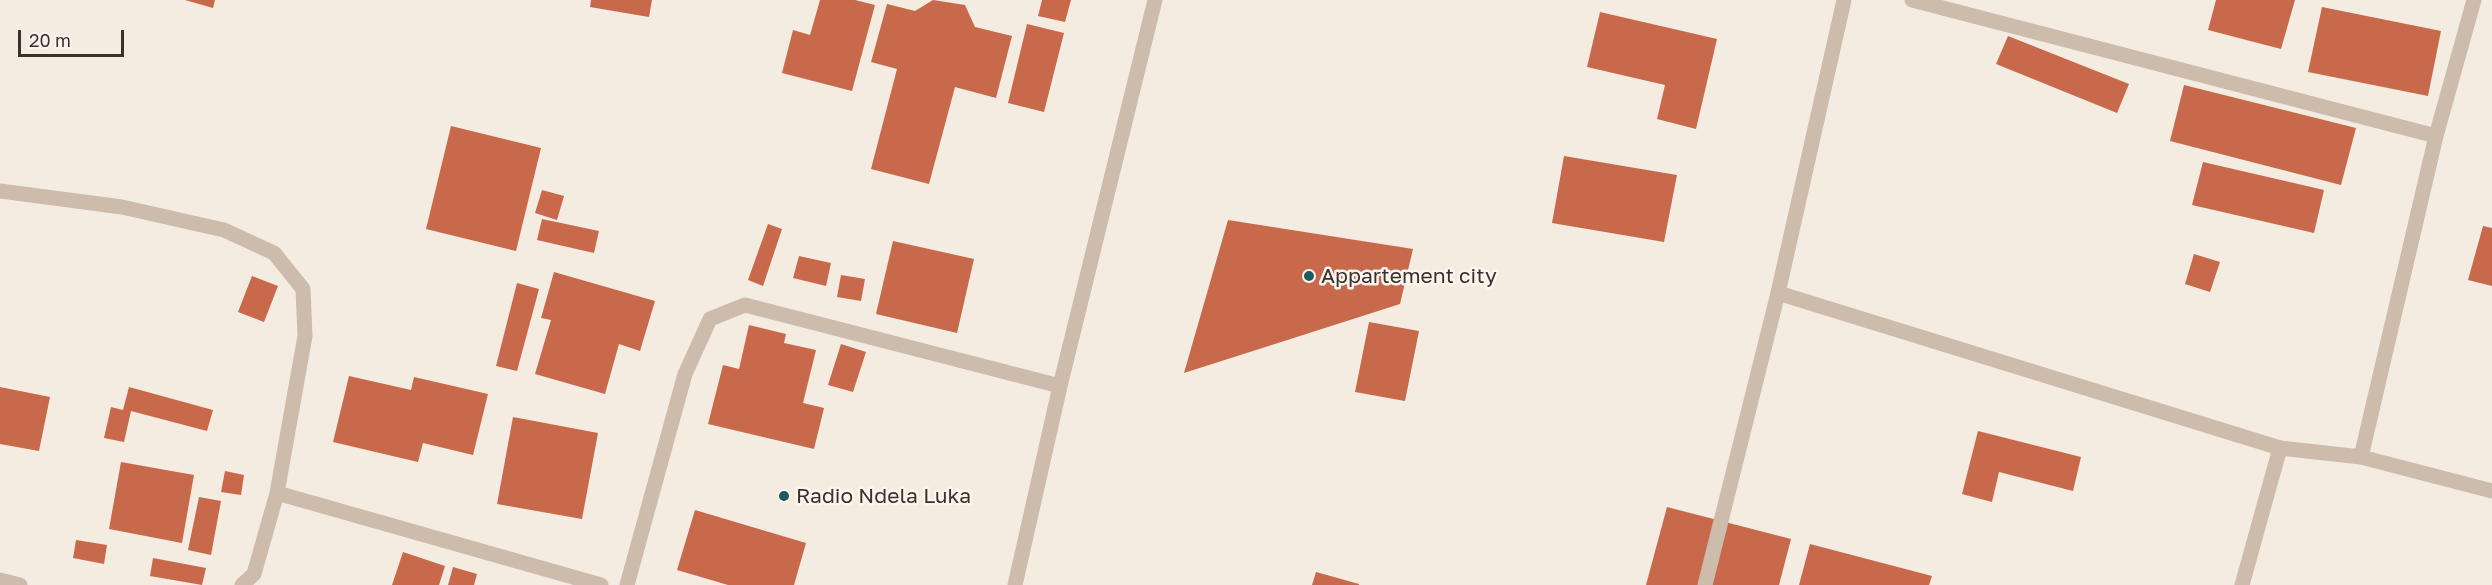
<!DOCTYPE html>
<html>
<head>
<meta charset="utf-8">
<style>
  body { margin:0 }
  #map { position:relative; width:2492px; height:585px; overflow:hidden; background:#f4ebe1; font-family:"Golos Text",sans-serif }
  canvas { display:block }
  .scale { position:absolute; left:18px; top:30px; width:106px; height:27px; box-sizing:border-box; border:3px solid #3b302b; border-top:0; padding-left:8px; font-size:18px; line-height:21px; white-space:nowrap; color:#3b302b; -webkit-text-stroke:4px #fbf5ee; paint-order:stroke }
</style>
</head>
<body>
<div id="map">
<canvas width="2492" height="585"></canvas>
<div class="scale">20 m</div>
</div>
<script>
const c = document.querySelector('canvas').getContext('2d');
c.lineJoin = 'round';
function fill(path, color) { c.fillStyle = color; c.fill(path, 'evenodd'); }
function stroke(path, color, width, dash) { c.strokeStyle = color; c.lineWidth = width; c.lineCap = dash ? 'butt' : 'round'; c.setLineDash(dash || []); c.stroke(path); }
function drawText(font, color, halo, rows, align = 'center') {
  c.font = font + ' "Golos Text",sans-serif'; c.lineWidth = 5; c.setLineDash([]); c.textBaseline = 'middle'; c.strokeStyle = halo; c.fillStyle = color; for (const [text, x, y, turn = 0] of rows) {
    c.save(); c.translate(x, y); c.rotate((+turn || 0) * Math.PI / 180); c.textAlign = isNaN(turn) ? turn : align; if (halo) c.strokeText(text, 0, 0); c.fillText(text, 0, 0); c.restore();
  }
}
const building = new Path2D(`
  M185,0H215L213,8Z
  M591,0H652L649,17L590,7Z
  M820,0H855L875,5L852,91L782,73L793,30L810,35Z
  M933,0L965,5L975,27L1012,36L996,98L955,87L929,184L871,169L897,69L871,62L887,4L915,11Z
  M1042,0H1071L1065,22L1038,16Z
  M2216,0H2295L2281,49L2208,30Z
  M2322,7L2441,31L2428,96L2308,72Z
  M1600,12L1717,39L1696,129L1657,119L1665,85L1587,67Z
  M1027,24L1064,33L1044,112L1008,103Z
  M2008,36L2129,84L2117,113L1996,64Z
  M2184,85L2356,128L2341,185L2170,141Z
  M451,126L541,148L516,251L426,229Z
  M1564,156L1677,175L1664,242L1552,223Z
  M2203,162L2324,190L2314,233L2192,205Z
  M542,190L564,196L557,220L535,213Z
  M542,219L599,231L594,253L537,240Z
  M1228,220L1413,249L1400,304L1184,373Z
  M768,224L782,229L763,286L748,280Z
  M2483,226L2492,228V286L2468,280Z
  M893,241L974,259L957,333L876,314Z
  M2194,254L2220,262L2210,292L2185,284Z
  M799,256L831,263L826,286L793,278Z
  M554,272L655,301L640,351L619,344L605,394L535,374L551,320L541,318Z
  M841,275L865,279L861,301L837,297Z
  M252,276L278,286L264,322L238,312Z
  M517,283L539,289L517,371L496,366Z
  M1369,322L1419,331L1405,401L1355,392Z
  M749,325L786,334L784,343L816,350L803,403L824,408L814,449L708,424L723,365L739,369Z
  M841,344L866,352L853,392L828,385Z
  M349,376L411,390L414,377L488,394L473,455L423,443L418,462L333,442Z
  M0,387L50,397L39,451L0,444Z
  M129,387L213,410L207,431L131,411L124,442L104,438L111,407L123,410Z
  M513,417L598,433L582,519L497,504Z
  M1978,431L2081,457L2073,491L1999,472L1992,502L1962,494Z
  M121,462L194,475L182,543L109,529Z
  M225,471L244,475L241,495L221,492Z
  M199,497L221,501L211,555L188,550Z
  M1667,507L1791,539L1779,585H1646Z
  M695,510L806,543L794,585H728L677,570Z
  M76,540L107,545L104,564L73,558Z
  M1810,544L1932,576L1929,585H1799Z
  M403,552L445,566L439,585H392Z
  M153,558L206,568L202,585L150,576Z
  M453,567L477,574L474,585H448Z
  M1316,572L1359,584V585H1312Z`);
const service = new Path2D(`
  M1778,293L2280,448`);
const minor = new Path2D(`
  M1912,0L2436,136
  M0,191L122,207L224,230L274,253L303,289L305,336L277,493L254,574L242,585
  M2361,457L2436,136L2474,0
  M277,493L601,585
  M0,580L20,585
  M627,585L685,374L710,319L745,305L1060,386
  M1015,585L1060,386L1155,0
  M1705,585L1778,293L1844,0
  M2242,585L2280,448L2361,457L2492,491`);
const markers = [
  [1309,276,6,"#1f5a5e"],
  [784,496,6,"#1f5a5e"]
];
const poiNames = [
  ["Appartement city",1321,276],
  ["Radio Ndela Luka",796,496]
];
fill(building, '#c8694b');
stroke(service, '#cdbbac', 15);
stroke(minor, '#cdbbac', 15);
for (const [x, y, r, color] of markers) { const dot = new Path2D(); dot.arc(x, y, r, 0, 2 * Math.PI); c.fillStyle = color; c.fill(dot); stroke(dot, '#fbf5ee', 2); }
drawText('21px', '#3b302b', '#fbf5ee', poiNames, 'left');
</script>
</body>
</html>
